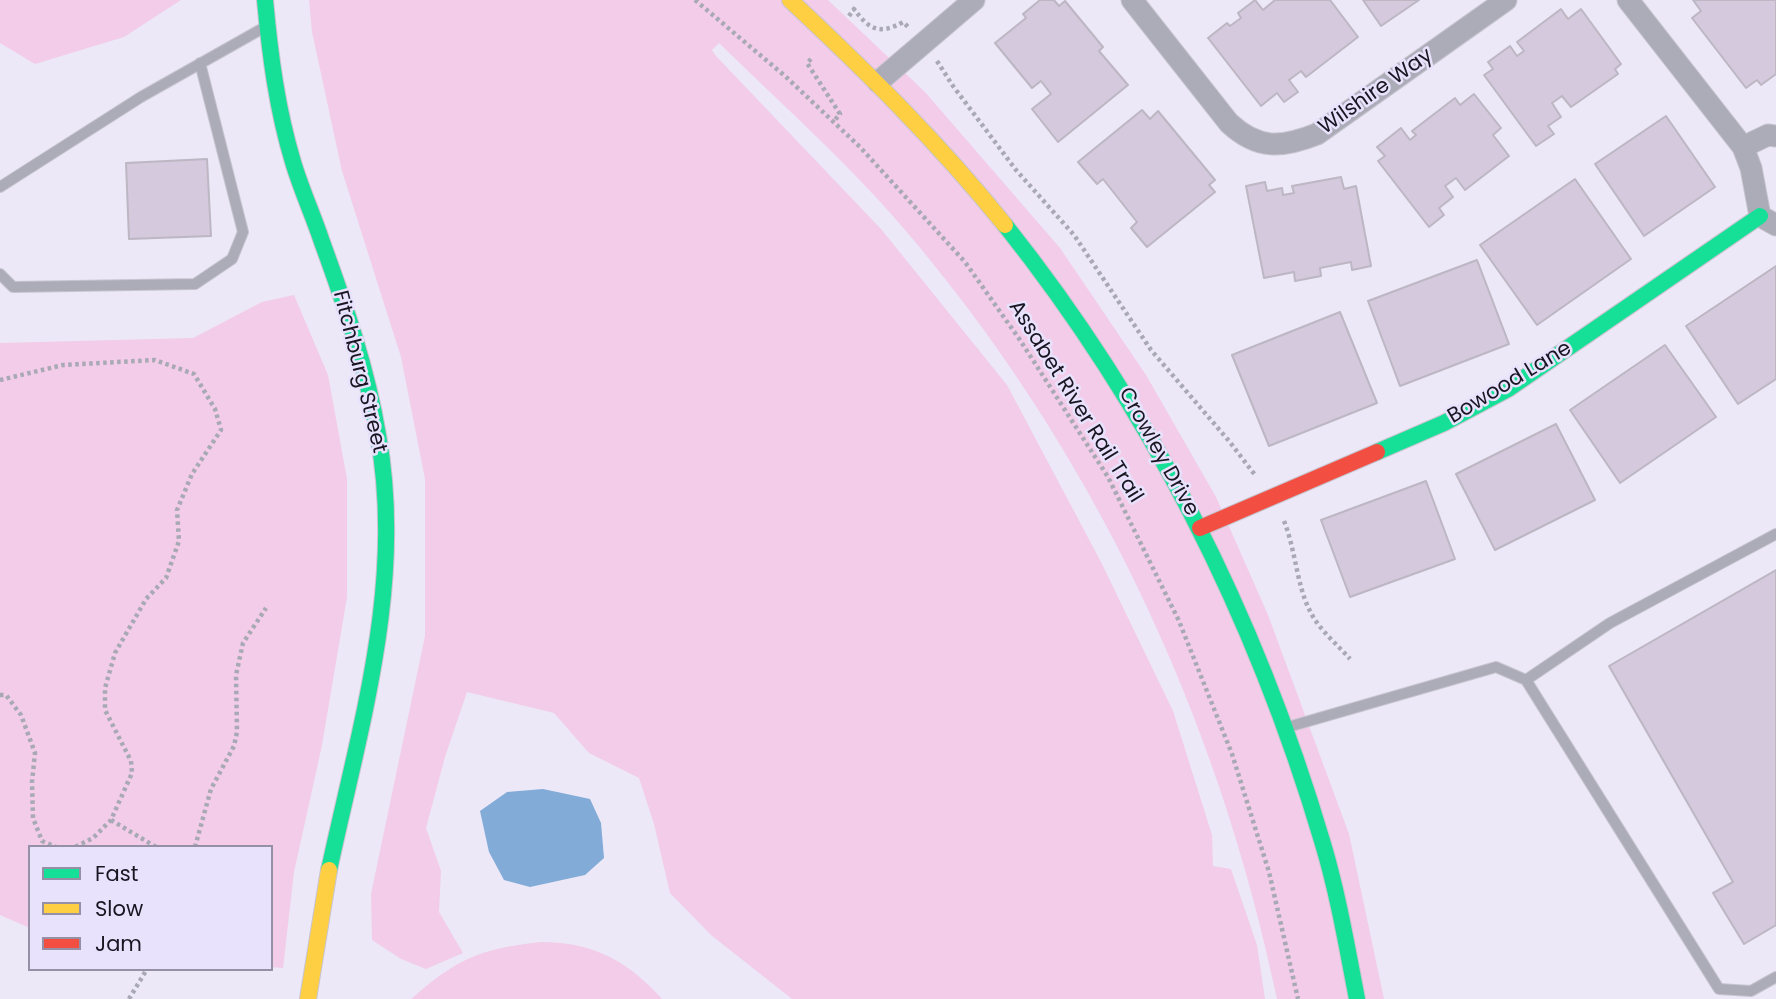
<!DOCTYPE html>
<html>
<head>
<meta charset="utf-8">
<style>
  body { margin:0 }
  #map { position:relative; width:1776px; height:999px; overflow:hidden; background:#ece8f7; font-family:Poppins,sans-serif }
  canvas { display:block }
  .legend { position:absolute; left:28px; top:845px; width:245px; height:126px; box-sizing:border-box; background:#e8e2fd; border:2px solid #9590a5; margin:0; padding:9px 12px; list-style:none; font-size:21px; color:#191622 }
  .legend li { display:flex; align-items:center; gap:14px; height:35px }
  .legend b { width:35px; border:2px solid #9590a5 }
</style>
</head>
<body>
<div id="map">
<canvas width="1776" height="999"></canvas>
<ul class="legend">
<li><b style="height:9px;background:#16e098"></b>Fast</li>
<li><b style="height:9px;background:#ffcf43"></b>Slow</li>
<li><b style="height:9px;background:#f24e42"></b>Jam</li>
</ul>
</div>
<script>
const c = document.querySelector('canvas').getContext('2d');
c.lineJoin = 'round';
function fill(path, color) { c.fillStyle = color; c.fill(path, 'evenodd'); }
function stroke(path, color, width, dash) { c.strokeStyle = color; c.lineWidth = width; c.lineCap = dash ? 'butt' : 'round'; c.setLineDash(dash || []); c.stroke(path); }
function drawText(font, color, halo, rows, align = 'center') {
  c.font = font + ' Poppins,sans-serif'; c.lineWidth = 5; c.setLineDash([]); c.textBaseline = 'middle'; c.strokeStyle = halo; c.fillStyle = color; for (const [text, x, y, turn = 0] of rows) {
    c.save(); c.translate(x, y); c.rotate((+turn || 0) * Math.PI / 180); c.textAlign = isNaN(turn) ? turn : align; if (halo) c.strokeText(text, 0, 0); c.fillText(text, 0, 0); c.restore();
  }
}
const green = new Path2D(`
  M0,0H181L124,37L35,64L0,43Z
  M309,0H828L925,92L1060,248L1146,375L1216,497L1268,615L1349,834L1384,999H1277C1218,714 1090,444 899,223C844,159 779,102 719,43L712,50L716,56L881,229L1007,385L1101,562L1173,711L1212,835L1213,866L1231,869L1257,945L1265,999H792L711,935L670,893L654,824L639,778L589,753L554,713L467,692L445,757L426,828L441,871L439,912L463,953L426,969L401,959L372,940L371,894L425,636V479L401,357L342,171L312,32Z
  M294,295L328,375L347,479V597L322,745L294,872L283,968L271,967V847H30V928L0,915V343L193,338L262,302Z
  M541,942C593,942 628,961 662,999H411C458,958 480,949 541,942Z`);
const water = new Path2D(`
  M543,789L590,799L601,823L604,858L585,875L530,887L504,880L489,852L480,811L507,792Z`);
const building = new Path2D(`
  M1040,0H1054L1059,6L1065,1L1103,47L1099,51L1128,85L1058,142L1032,109L1051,94L1041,81L1032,88L995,43L1026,18L1023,14Z
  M1255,0L1263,10L1275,0H1330L1358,37L1306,77L1301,71L1289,80L1298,92L1284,102L1277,93L1261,106L1208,38L1227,23L1230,26L1241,18L1238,13Z
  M1363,0H1419L1381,26Z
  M1693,0H1776V74L1761,85L1757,80L1746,88L1692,18L1701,11Z
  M1561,9L1568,19L1581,9L1621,64L1615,69L1618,74L1571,107L1562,96L1552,103L1561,117L1548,126L1554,134L1536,146L1484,75L1493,69L1488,62L1510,46L1517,56L1524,51L1517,42Z
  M1474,94L1501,128L1493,135L1509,156L1465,190L1456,178L1445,186L1453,197L1439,208L1444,215L1429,227L1378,161L1385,156L1377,147L1401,128L1410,140L1416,135L1412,131L1455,98L1460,105Z
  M1142,110L1150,119L1158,111L1215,180L1209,185L1215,192L1147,247L1131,228L1137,222L1103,179L1097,184L1078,162Z
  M1666,116L1715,187L1644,236L1595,164Z
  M207,159L211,236L129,239L126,163Z
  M1341,177L1344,189L1356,186L1371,266L1352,270L1351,262L1320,268L1321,276L1295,281L1294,272L1264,278L1246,186L1265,182L1267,191L1282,188L1283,195L1294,193L1292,186Z
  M1575,179L1631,259L1537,325L1480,245Z
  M1477,260L1509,344L1400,386L1368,301Z
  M1776,266V379L1738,404L1686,326Z
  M1340,312L1377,403L1269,446L1232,355Z
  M1665,345L1716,417L1620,483L1570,410Z
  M1556,424L1595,500L1495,550L1456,474Z
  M1426,481L1455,559L1350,597L1321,520Z
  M1776,570V925L1744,944L1713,893L1733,882L1609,666Z`);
const path = new Path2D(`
  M695,0L785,76L860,147L965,262L1020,340L1108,477L1179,621L1232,754L1269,872L1298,999
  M849,16L854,9C869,30 880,35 903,22L908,27
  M811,59L807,63L840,114L834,121
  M937,61L953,86L1016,170L1074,235L1151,350L1229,441L1255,475
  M0,380L63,365L155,360L194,374L215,409L221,430L192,474L177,510L179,541L166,578L146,599L115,653L105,688V710L131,761L132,773L111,820L93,838L75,847
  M1284,521C1295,548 1297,585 1309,609C1318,629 1336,643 1350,659
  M0,695H6L21,715L35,753L32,782L33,818L42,841L56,847
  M111,820L156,847
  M195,847L211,789L234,746L237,732L236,675L243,643L266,608
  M129,999L147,969`);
const lane = new Path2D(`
  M0,187L141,97L265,27
  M0,274L13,287L195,284L232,259L243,232L200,63
  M1526,680L1610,623L1776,534
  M1288,727L1496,667L1526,680L1719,989L1751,991L1776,977`);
const street = new Path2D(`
  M1132,0L1229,123C1258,150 1282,148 1317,134L1506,0
  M1628,0L1743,147L1751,168L1760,216L1776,225
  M878,82L974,0
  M1743,147L1768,135L1776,136`);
const fast = new Path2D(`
  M265,0C270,55 277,109 293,162C301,189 313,215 322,242C345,305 367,369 378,435C405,583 360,726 329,870
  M1005,225C1152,410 1256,617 1323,844C1338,894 1347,947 1357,999
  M1377,452L1444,423L1508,389L1760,216`);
const slow = new Path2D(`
  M790,0C867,72 938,142 1005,225
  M308,999L329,870`);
const jam = new Path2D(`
  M1200,528L1377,452`);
const streetNames = [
  ["Wilshire Way",1376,92,-35],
  ["Fitchburg Street",359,372,76],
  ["Bowood Lane",1510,383,-31],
  ["Assabet River Rail Trail",1075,402,58],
  ["Crowley Drive",1158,452,61]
];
fill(green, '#f2cce8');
fill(water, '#82abd7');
fill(building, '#d5c9dd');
stroke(building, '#bdb6c3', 2);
stroke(lane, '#c7c4cf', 12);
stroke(street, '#c7c4cf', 23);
stroke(fast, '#c7c4cf', 18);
stroke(slow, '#c7c4cf', 18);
stroke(jam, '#c7c4cf', 18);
stroke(path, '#a8a9b4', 4.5, [3.5, 3.5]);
stroke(lane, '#abacb8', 10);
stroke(street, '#abacb8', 21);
stroke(fast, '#16e098', 16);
stroke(slow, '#ffcf43', 16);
stroke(jam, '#f24e42', 16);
drawText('21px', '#191622', '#e8e2fd', streetNames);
</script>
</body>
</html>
